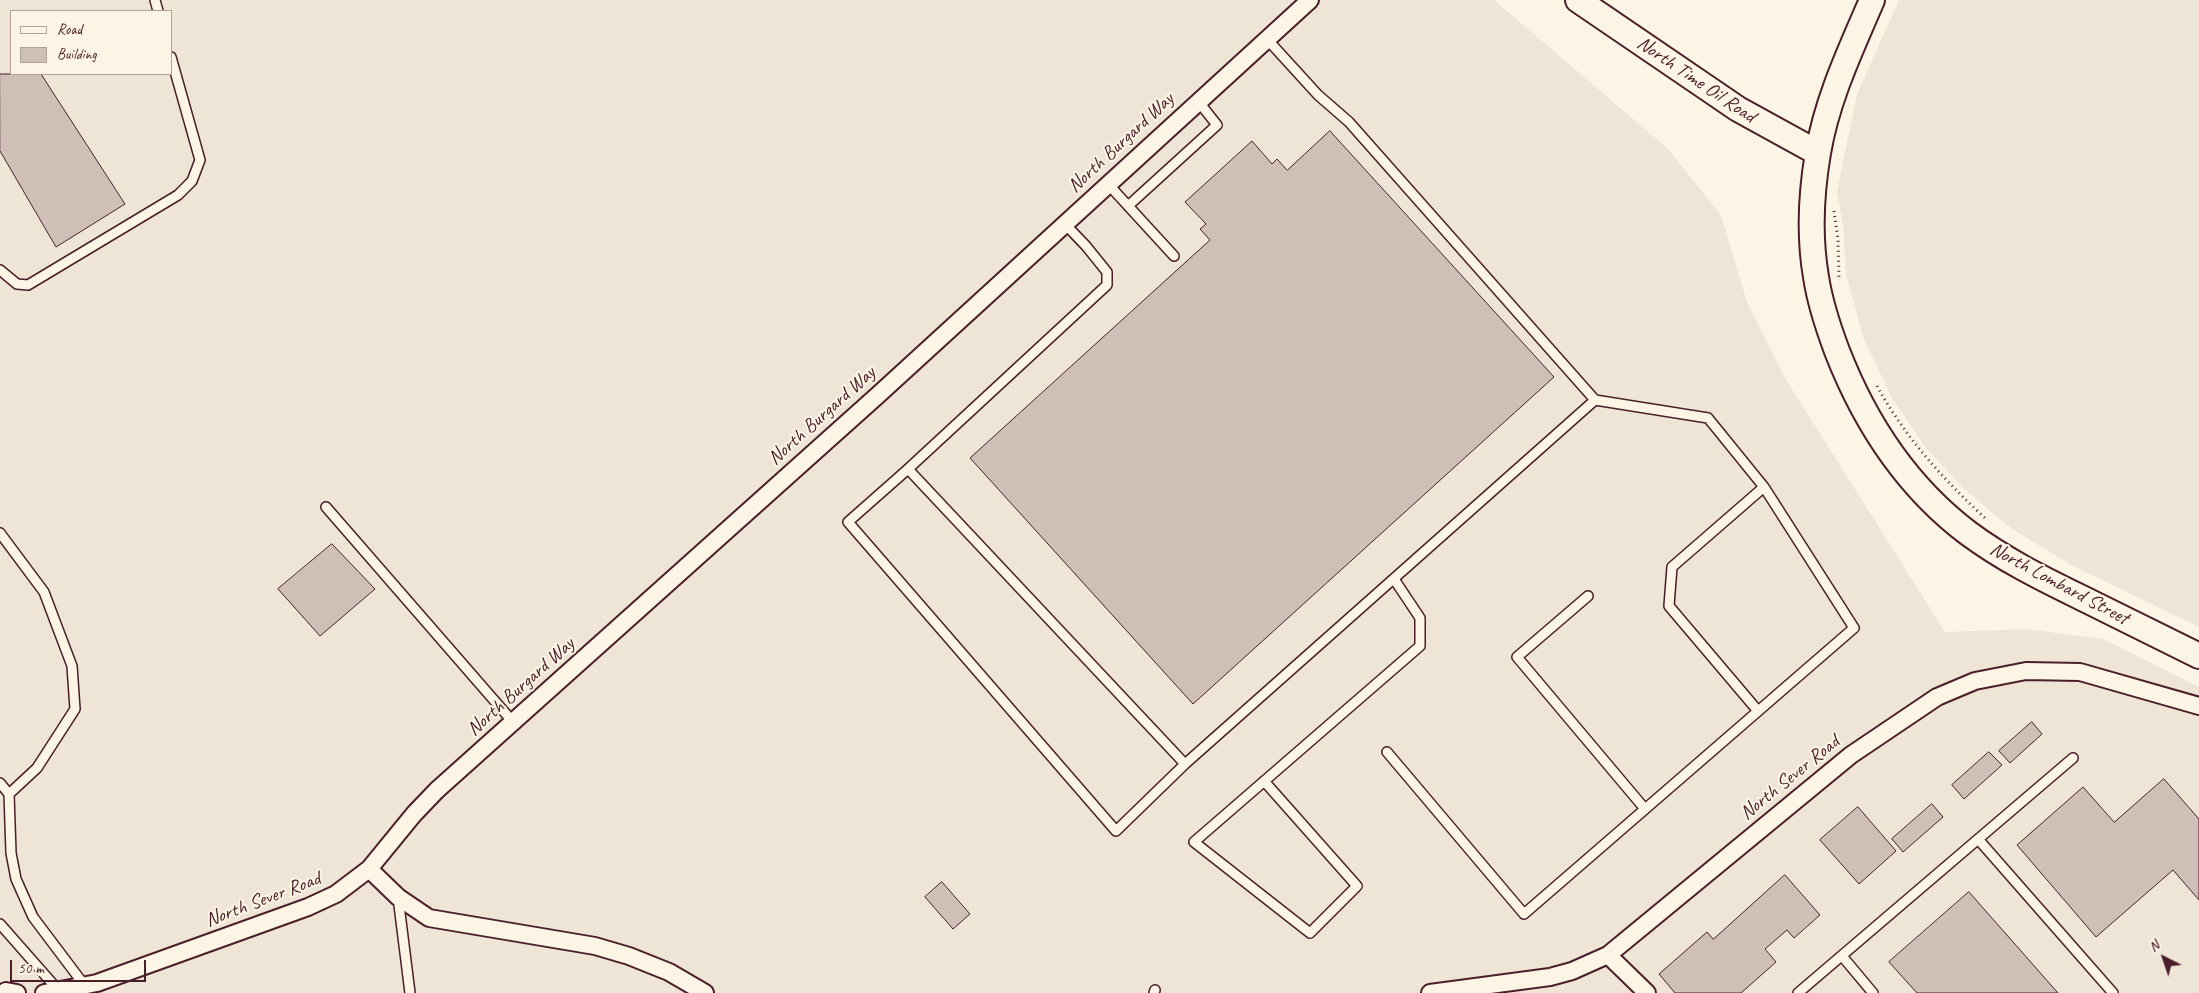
<!DOCTYPE html>
<html>
<head>
<meta charset="utf-8">
<style>
  body { margin:0 }
  #map { position:relative; width:2199px; height:993px; overflow:hidden; background:#fcf5e5; font-family:Caveat,sans-serif }
  canvas { display:block }
  .legend { position:absolute; left:10px; top:10px; width:162px; height:65px; box-sizing:border-box; background:#fcf5e5; border:1px solid #b59f9b; margin:0; padding:6px 9px; list-style:none; font-size:15px; color:#4a1f2b }
  .legend li { display:flex; align-items:center; gap:10px; height:25px }
  .legend b { width:25px; border:1px solid #b59f9b }
  .north { position:absolute; left:2139px; top:933px; width:50px; height:50px; -webkit-text-stroke:4px #fcf5e5; paint-order:stroke; rotate:319deg; font-size:14px; font-weight:700; line-height:20px; text-align:center; color:#4a1f2b }
  .north::after { content:''; display:block; margin:auto; width:18px; height:22px; background:#4a1f2b; clip-path:polygon(50% 0,100% 100%,50% 72%,0 100%) }
  .scale { position:absolute; left:10px; top:960px; width:136px; height:22px; box-sizing:border-box; border:2px solid #4a1f2b; border-top:0; padding-left:6px; font-size:15px; line-height:18px; white-space:nowrap; color:#4a1f2b; -webkit-text-stroke:4px #fcf5e5; paint-order:stroke }
</style>
</head>
<body>
<div id="map">
<canvas width="2199" height="993"></canvas>
<ul class="legend">
<li><b style="height:6px;background:#fcf5e5"></b>Road</li>
<li><b style="height:14px;background:#cfc0b7"></b>Building</li>
</ul>
<div class="north">N</div>
<div class="scale">50 m</div>
</div>
<script>
const c = document.querySelector('canvas').getContext('2d');
c.lineJoin = 'round';
function fill(path, color) { c.fillStyle = color; c.fill(path, 'evenodd'); }
function stroke(path, color, width, dash) { c.strokeStyle = color; c.lineWidth = width; c.lineCap = dash ? 'butt' : 'round'; c.setLineDash(dash || []); c.stroke(path); }
function drawText(font, color, halo, rows, align = 'center') {
  c.font = font + ' Caveat,sans-serif'; c.lineWidth = 4; c.setLineDash([]); c.textBaseline = 'middle'; c.strokeStyle = halo; c.fillStyle = color; for (const [text, x, y, turn = 0] of rows) {
    c.save(); c.translate(x, y); c.rotate((+turn || 0) * Math.PI / 180); c.textAlign = isNaN(turn) ? turn : align; if (halo) c.strokeText(text, 0, 0); c.fillText(text, 0, 0); c.restore();
  }
}
const built = new Path2D(`
  M0,0H1494L1668,149L1721,215L1747,302L1785,378L1945,632L2027,629L2103,639L2199,687V993H0ZM11,11H171V74H11Z
  M1899,0H2199V627L2071,565L2012,529L1963,488L1926,448L1892,398L1863,337L1846,274L1843,225L1837,192L1857,94Z`);
const building = new Path2D(`
  M0,74H41L125,204L56,247L0,151Z
  M1330,131L1554,377L1193,704L970,458L1210,240L1200,229L1206,224L1185,202L1252,141L1272,164L1277,159L1287,170Z
  M332,544L375,589L320,636L278,589Z
  M2032,722L2042,734L2010,763L1999,751Z
  M1989,752L2002,765L1964,799L1952,785Z
  M2164,779L2199,819V900L2173,870L2096,937L2017,845L2083,787L2114,822Z
  M1932,804L1943,817L1903,852L1892,839Z
  M1858,807L1896,851L1859,884L1820,840Z
  M1785,875L1820,915L1794,938L1787,930L1765,949L1776,962L1741,993H1675L1659,974L1707,932L1713,939Z
  M942,882L970,914L953,929L925,897Z
  M1969,892L2058,993H1917L1889,962Z`);
const path = new Path2D(`
  M1834,211L1838,239L1839,279
  M1877,386C1905,437 1942,478 1985,518`);
const lane = new Path2D(`
  M155,0L158,11
  M1266,38L1318,95L1349,122L1595,400L1708,418L1764,487L1854,628L1524,914L1387,752
  M1108,184L1174,256
  M1128,206L1217,125L1198,101
  M1065,224L1086,246L1107,272V285L908,469L1185,764L1595,400
  M0,270L17,284L28,285L178,195L192,181L200,160L171,57
  M908,469L848,522L1116,831L1185,764
  M326,507L513,722
  M0,533L44,592L72,666L75,709L37,768L9,794
  M1588,596L1517,657L1645,809
  M1758,711L1669,606L1672,567L1764,487
  M1264,781L1357,886L1310,933L1194,842L1420,646V618L1394,579
  M0,783L9,794L11,853L16,879L33,917L85,986
  M1978,839L2113,993
  M398,897L410,993
  M0,924L59,991
  M1842,956L1873,993
  M1154,993L1155,990
  M1798,993L2073,758`);
const street = new Path2D(`
  M369,869L414,814L437,790L878,395L1310,0
  M1608,955L1647,993
  M3,993L6,991L17,993
  M44,993L97,983L308,907L336,894L369,869L398,897L429,918L595,946L629,956L669,972L705,993
  M1430,993L1550,977L1572,971L1608,955L1851,755L1937,697L1975,681L2026,671L2080,672L2199,706`);
const secondary = new Path2D(`
  M1578,0L1738,109L1818,153
  M1872,0C1851,49 1827,99 1818,153C1811,194 1809,236 1816,277C1820,303 1828,327 1837,351C1865,423 1906,486 1968,533C2003,559 2041,578 2080,597C2119,616 2159,636 2199,656`);
const streetNames = [
  ["North Time Oil Road",1696,80,34],
  ["North Burgard Way",1121,143,-43],
  ["North Burgard Way",822,416,-42],
  ["North Lombard Street",2059,584,28],
  ["North Burgard Way",521,687,-42],
  ["North Sever Road",1790,778,-39],
  ["North Sever Road",263,900,-21]
];
fill(built, '#eee5d7');
fill(building, '#cfc0b7');
stroke(building, '#4a1f2b', 1);
stroke(lane, '#4a1f2b', 12);
stroke(street, '#4a1f2b', 20);
stroke(secondary, '#4a1f2b', 28);
stroke(path, '#4a1f2b', 3, [1, 4]);
stroke(lane, '#fcf5e5', 9);
stroke(street, '#fcf5e5', 16);
stroke(secondary, '#fcf5e5', 24);
drawText('20px', '#4a1f2b', '#fcf5e5', streetNames);
</script>
</body>
</html>
